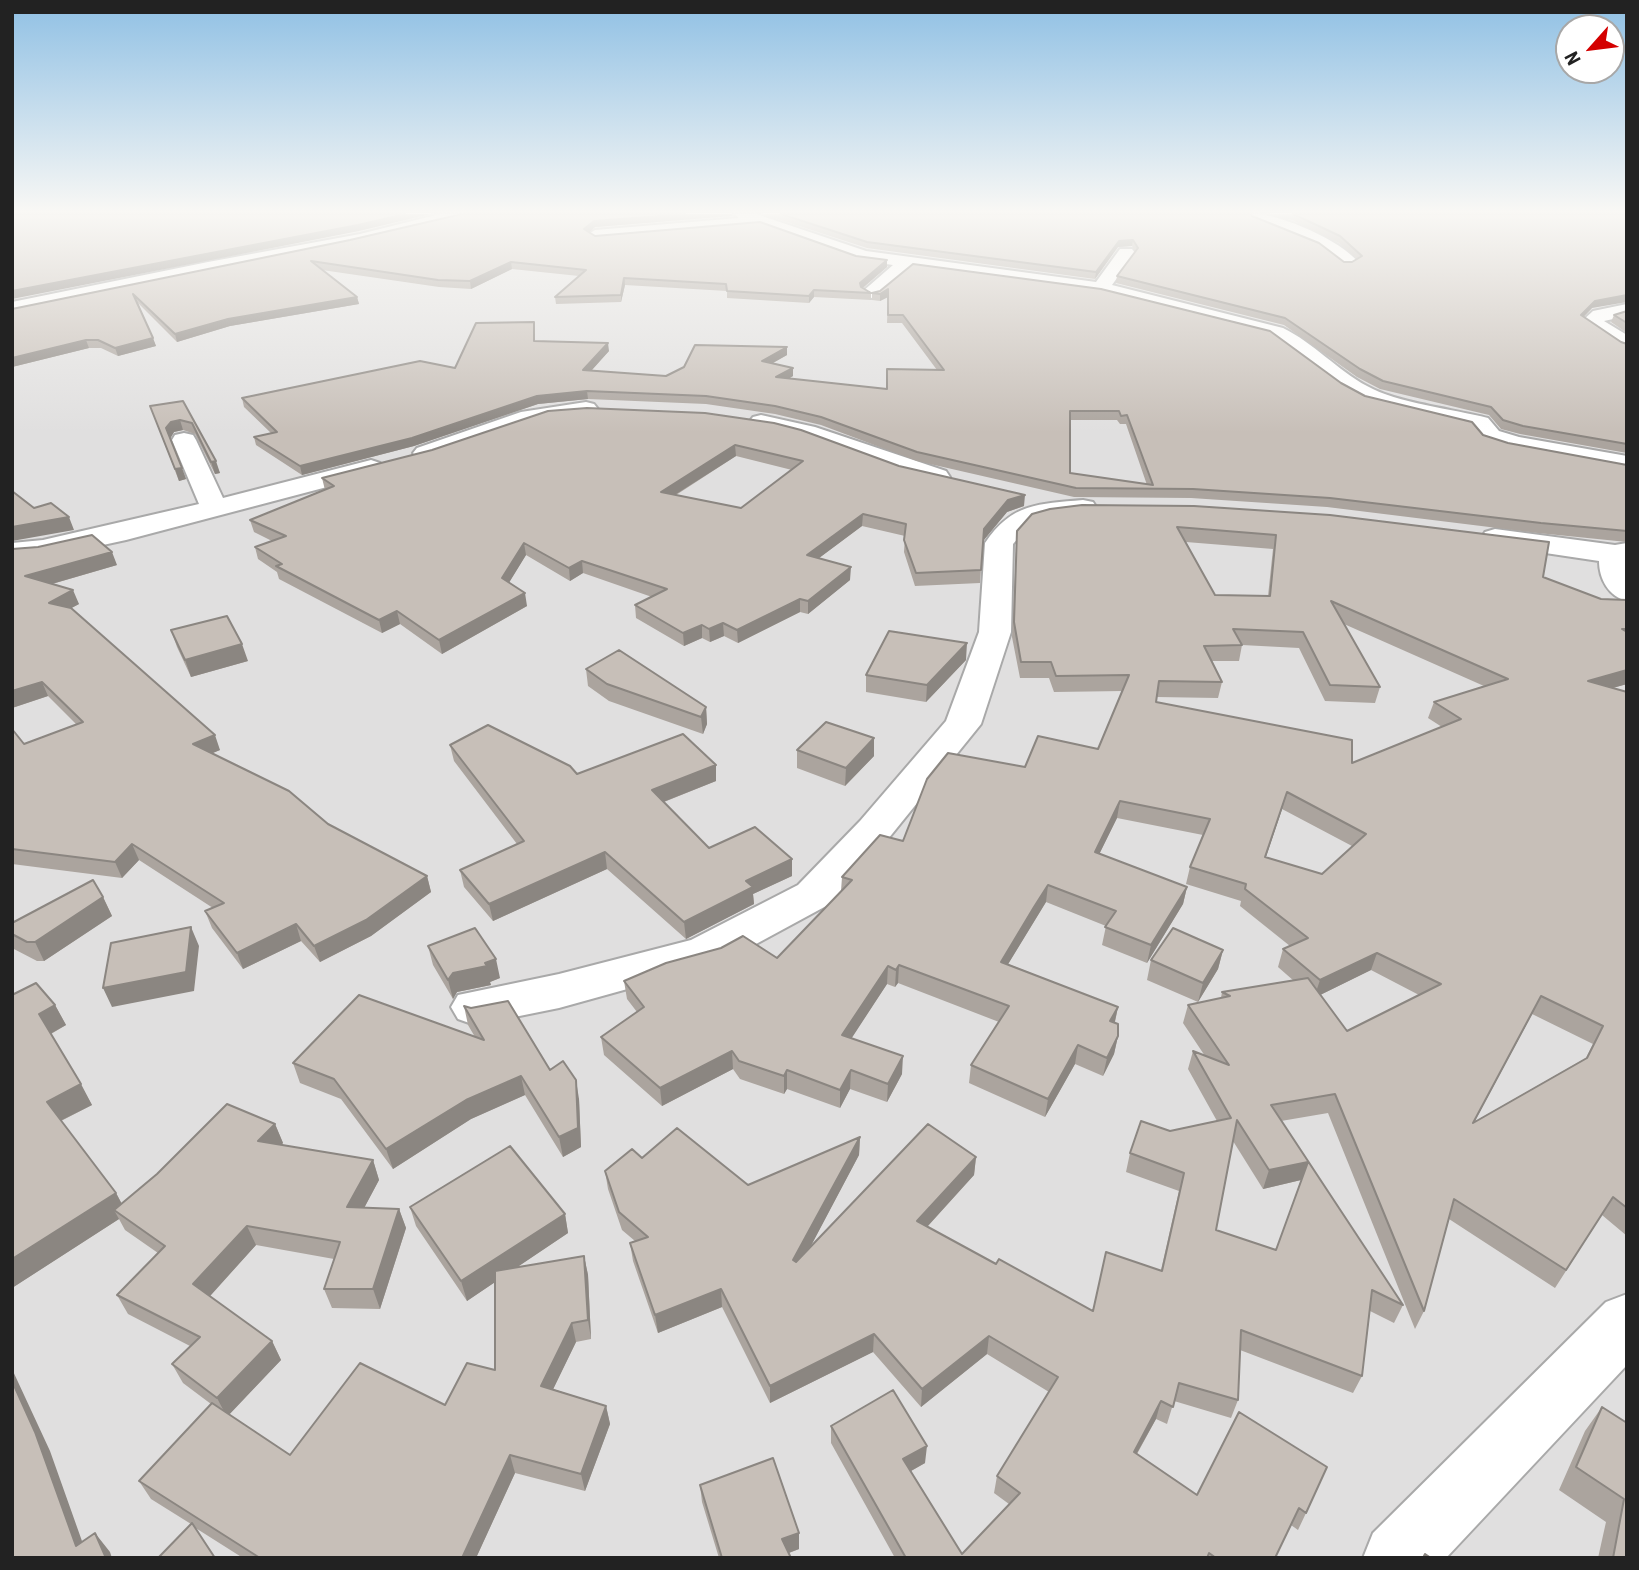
<!DOCTYPE html>
<html>
<head>
<meta charset="utf-8">
<style>
  body { margin:0 }
  #map { position:relative; width:1639px; height:1570px; overflow:hidden; background:#f2efe9; font-family:"Roboto Condensed",sans-serif }
  canvas { display:block }
  .frame { position:absolute; inset:0; border:14px solid #222; pointer-events:none }
  .north { position:absolute; left:1555px; top:14px; width:70px; height:70px; box-sizing:border-box; background:#fff; border:2px solid #a7a7a7; border-radius:50%; rotate:242deg; font-size:19px; font-weight:700; line-height:28px; text-align:center; color:#222 }
  .north::after { content:''; display:block; margin:auto; width:24px; height:32px; background:#d40000; clip-path:polygon(50% 0,100% 100%,50% 72%,0 100%) }
</style>
</head>
<body>
<div id="map">
<canvas width="1639" height="1570"></canvas>
<div class="frame"></div>
<div class="north">N</div>
</div>
<script>
const c = document.querySelector('canvas').getContext('2d');
c.lineJoin = 'round';
function fill(path, color) { c.fillStyle = color; c.fill(path, 'evenodd'); }
function stroke(path, color, width, dash) { c.strokeStyle = color; c.lineWidth = width; c.lineCap = dash ? 'butt' : 'round'; c.setLineDash(dash || []); c.stroke(path); }
const residential = new Path2D(`
  M12,214H1627V1558H12Z`);
const minor = new Path2D(`
  M440,214H465L463,217C314,256 162,282 12,314V302L208,262L360,234Z
  M734,214H756L866,251L1096,282L1120,249H1132L1135,253L1112,285L1283,328C1314,343 1337,370 1367,386C1397,403 1453,409 1488,418L1499,431L1519,437L1627,456V472L1505,449L1481,441L1471,428C1437,420 1381,412 1351,396C1321,379 1300,352 1269,336L1101,294L912,268L878,296L871,298L862,292L893,265L857,260L761,226L595,240L587,235L595,230L739,218Z
  M1252,214C1276,212 1341,240 1358,262L1349,267L1343,266L1319,247L1252,220L1250,217Z
  M1627,304V316L1604,321L1627,335V350L1620,348L1581,322L1593,311Z
  M586,402L594,404L598,409L594,414L533,424L426,461L417,458L413,453L417,448L521,412Z
  M761,415L815,427L946,471L950,477L946,483L937,485L928,483L798,437L753,427L749,422L753,417Z
  M184,433L193,435L196,440L223,498L371,460L380,463L384,468L380,473L126,540L43,558L12,561V543L43,540L199,504L172,440L175,435Z
  M1083,500L1093,502L1097,508L1093,514L1048,520L1029,526L1013,544L1011,632L981,724L888,839L828,905L721,963L559,1008L475,1025L458,1019L451,1007L458,995L559,974L691,940L798,885L860,821L946,721L979,632L985,543C1012,503 1038,504 1083,500Z
  M1495,529L1615,545L1627,543V601C1609,597 1599,579 1599,561L1485,544L1481,538L1485,532Z
  M1627,1294V1365L1446,1558H1363L1373,1533L1606,1302Z`);
const wall = new Path2D(`
  M762,214H1251L1252,216L1344,262H1352L1357,259L1339,243L1292,220L1262,214H1627L1592,308L1584,317L1621,342L1627,344V453L1520,434L1501,429L1489,415L1380,389L1357,377L1284,325L1116,283L1117,276L1135,252L1132,246L1118,247L1095,279L867,248Z
  M732,216L595,227L589,232L595,236L887,267L863,288L871,293V300L814,297L809,303L727,298V291L625,285L621,302L556,304L555,297L579,276L512,269L471,289L439,287L322,270L357,297L359,304L230,326L177,342L138,303L156,346L118,356L101,348H89L12,367V309L350,240Z
  M880,291L1341,383L1365,396L1508,443L1627,465V542L1538,533L1327,507L1191,498L1074,497L917,461L821,425L775,414L706,404L588,399L538,404L414,446L302,475L256,445L254,437L271,433L244,407L242,398L455,368L535,330V341L609,351L590,371L666,376L787,347V355L773,363L793,368V376L788,379L887,389L937,370L902,323H887L888,297L880,301L872,300V293ZM1070,420H1117L1120,424H1126L1147,485L1070,473Z
  M1627,311V333L1611,322L1614,315Z
  M183,401L220,473L215,474L195,434L183,430L174,432L170,438L186,479L179,481L150,406Z
  M548,411L899,466L1024,506L1007,512L983,541L980,583L915,586L904,552L905,536L862,526L819,558L850,580L808,614L800,612L738,643L724,636L710,642L702,638L684,646L636,618L635,605L652,597L583,573L570,581L526,555L509,582L527,606L442,654L400,624L382,633L279,579L277,572L258,559L255,547L272,541L254,532L250,520L325,490L322,478L432,450ZM736,456L792,470L741,508L676,495Z
  M1082,505L1543,577L1601,599L1627,600V684L1612,688L1627,692V1236L1602,1215L1555,1288L1449,1219L1424,1311L1415,1329L1328,1113L1281,1121L1403,1305L1394,1323L1370,1311L1362,1376L1353,1393L1240,1350L1238,1400L1231,1418L1174,1401L1167,1424L1156,1419L1137,1454L1197,1495L1239,1412L1306,1513L1298,1530L1291,1525L1275,1558H895L831,1443V1426L925,1463L911,1471L962,1554L1009,1504L994,1493L997,1476L1049,1392L987,1354L921,1407L873,1352L770,1403L722,1307L658,1333L633,1261L630,1243L635,1241L622,1230L608,1189L605,1171L642,1158L748,1185L860,1137L859,1155L810,1247L976,1157L974,1175L927,1227L996,1264L1093,1311L1161,1270L1179,1191L1126,1172L1130,1153L1170,1131L1217,1121L1188,1069L1193,1051L1205,1056L1183,1023L1188,1005L1221,998L1222,992L1294,981L1278,967L1283,949L1290,946L1240,906L1241,901L1186,884L1190,867L1203,835L1117,818L1099,854L1187,887L1183,904L1147,963L1102,945L1106,926L1046,902L1008,964L1118,1007L1115,1022L1118,1036L1114,1054L1103,1076L1075,1064L1045,1117L969,1083L971,1065L999,1022L898,983L895,987L887,984L851,1038L902,1074L887,1102L850,1089L840,1108L787,1089L784,1094L740,1079L733,1069L662,1106L604,1055L601,1037L637,1012L627,999L624,981L777,958L841,891L842,877L1025,767L1098,749L1123,691L1054,692L1049,678H1020L1012,637L1017,531ZM1186,542L1273,549L1268,596L1215,595ZM1344,624L1484,686L1434,702L1428,718L1442,727L1352,763L1156,702L1157,697L1218,698L1222,682L1212,661H1239L1242,645L1299,648L1325,701L1375,703L1380,687ZM1282,809L1352,846L1322,874L1266,857ZM1371,970L1419,995L1347,1031L1320,995ZM1532,1014L1593,1044L1586,1058L1474,1122ZM1233,1141L1263,1189L1301,1180L1276,1250L1216,1230Z
  M12,549L117,565L52,584L79,604L71,608L220,750L212,753L328,824L427,876L431,892L371,936L320,962L301,941L243,969L212,928L205,911L213,908L139,860L122,878L12,864V729L24,744L77,725L48,696L12,708Z
  M171,630L248,661L191,677L177,647Z
  M966,660L926,702L866,692V675Z
  M586,669L706,707L707,724L703,734L609,701L588,686Z
  M450,745L577,774L716,781L664,802L709,848L792,876L753,894L754,904L686,939L607,869L493,921L464,887L460,870L517,844L454,761Z
  M797,750L874,756L845,786L797,768Z
  M103,897L112,916L44,961H37L12,948V923Z
  M428,946L500,978L490,982L491,985L457,992L453,999L433,965Z
  M1223,950L1218,969L1198,1002L1147,980L1151,960Z
  M36,983L55,1005L66,1025L51,1034L92,1105L61,1121L116,1193L122,1204L157,1174L227,1104L275,1124L283,1143L281,1145L373,1160L379,1180L364,1208L399,1209L406,1228L380,1309L332,1308L324,1289L334,1259L256,1245L209,1296L272,1341L281,1360L229,1414L290,1455L360,1363L445,1405L467,1363L495,1370V1282L467,1301L416,1226L410,1207L510,1146L565,1214L568,1233L517,1267L584,1256L588,1275L591,1339L576,1342L553,1389L606,1406L610,1424L585,1491L515,1473L476,1558H243L194,1527L215,1558H158L191,1524L151,1499L139,1481L211,1404L183,1383L172,1364L190,1346L128,1314L117,1295L158,1253L125,1230L119,1219L12,1288V995Z
  M464,1006L550,1070L579,1099L581,1147L563,1157L525,1095L471,1119L393,1169L341,1099L300,1083L293,1063L475,1037L468,1025Z
  M1602,1407L1627,1423V1558H1598L1606,1522L1559,1490L1585,1431Z
  M700,1485L799,1533V1549L789,1553L791,1558H719L702,1502Z`);
const shadedWall = new Path2D(`
  M405,214H431L359,231L12,299V291Z
  M685,214H733L732,216L595,227L585,236L584,229L594,221Z
  M1133,240L1132,246L1118,247L1095,279L1096,272L1119,241Z
  M887,260V267L860,290V283Z
  M511,262L512,269L471,289L470,281Z
  M624,278L625,285L621,302V295Z
  M888,289V297L880,301V294Z
  M814,290V297L809,303V296Z
  M1627,295V302L1592,308L1578,322L1581,315L1595,301Z
  M357,297L359,304L230,326L177,342L175,334L228,319Z
  M153,338L156,346L118,356L115,348Z
  M86,340L89,348L12,367V358Z
  M608,343L609,351L584,379L583,370Z
  M787,347V355L762,369V361Z
  M793,368V376L776,386V377Z
  M587,391L588,399L538,404L414,446L302,475L300,466L537,396Z
  M180,420L183,430L174,432L170,439L166,428L171,422Z
  M735,445L736,456L662,503L661,492Z
  M216,461L220,473L215,474L211,462Z
  M182,468L186,479L179,481L175,469Z
  M1025,495L1024,506L1007,512L983,541L984,529L1008,500Z
  M863,514L862,526L807,567V555Z
  M69,517L74,530L12,541V527Z
  M524,543L526,555L504,591L502,578Z
  M112,552L117,565L31,590L25,576Z
  M582,561L583,573L570,581L569,568Z
  M851,567L850,580L808,614V601Z
  M73,590L79,604L55,617L49,603Z
  M525,593L527,606L442,654L439,640Z
  M800,599V612L738,643L737,630Z
  M397,611L400,624L382,633L379,620Z
  M723,623L724,636L710,642L709,629Z
  M702,625V638L684,646L683,633Z
  M967,643L966,660L926,702L927,685Z
  M242,644L248,661L191,677L185,660Z
  M1627,670V684L1581,697L1588,681Z
  M42,682L48,696L12,708V691Z
  M706,707L707,724L703,734L701,717Z
  M215,735L220,750L199,759L193,744Z
  M874,738V756L845,786L846,768Z
  M716,765V781L653,806L652,790Z
  M1287,792L1282,809L1260,874L1265,857Z
  M1120,801L1117,818L1092,869L1095,852Z
  M132,844L139,860L122,878L115,862Z
  M605,852L607,869L493,921L489,904Z
  M792,859V876L753,894L754,904L686,939L684,922L746,881Z
  M427,876L431,892L371,936L320,962L314,946Z
  M1048,885L1046,902L999,979L1001,962Z
  M1187,887L1183,904L1147,963L1151,945Z
  M103,897L112,916L44,961L35,942Z
  M296,924L301,941L243,969L237,953Z
  M191,927L199,946L194,991L112,1007L103,988Z
  M1223,950L1218,969L1198,1002L1203,983Z
  M1377,953L1371,970L1314,998L1320,980Z
  M496,959L500,978L490,982L491,985L457,992L453,999L448,980L453,973Z
  M899,965L898,983L895,987L896,970Z
  M888,966L887,984L842,1053V1035Z
  M1541,996L1532,1014L1464,1141L1473,1123Z
  M55,1005L66,1025L50,1034L39,1014Z
  M1118,1007L1114,1025L1110,1021Z
  M1118,1036L1114,1054L1103,1076L1107,1058Z
  M1078,1045L1075,1064L1045,1117L1048,1099Z
  M732,1051L733,1069L662,1106L660,1088Z
  M903,1056L902,1074L887,1102L888,1084Z
  M787,1070V1089L784,1094V1076Z
  M851,1070L850,1089L840,1108V1090Z
  M521,1076L525,1095L471,1119L393,1169L386,1149L466,1100Z
  M576,1080L579,1099L581,1147L563,1157L559,1137Z
  M81,1084L92,1105L58,1122L47,1102Z
  M275,1124L283,1143L267,1160L258,1141Z
  M860,1137L859,1155L794,1278L793,1260Z
  M976,1157L974,1175L916,1239L917,1221Z
  M373,1160L379,1180L354,1227L347,1207Z
  M1308,1162L1301,1180L1263,1189L1269,1170Z
  M116,1193L127,1214L114,1210L119,1219L12,1288V1259Z
  M399,1209L406,1228L380,1309L373,1289Z
  M565,1214L568,1233L467,1301L461,1281Z
  M247,1226L256,1245L203,1304L193,1284Z
  M584,1256L588,1275L591,1339L588,1320Z
  M721,1289L722,1307L658,1333L655,1315Z
  M572,1323L576,1342L546,1404L541,1386Z
  M874,1334L873,1352L770,1403V1386Z
  M989,1336L987,1354L921,1407L922,1389Z
  M272,1341L281,1360L227,1417L217,1398Z
  M12,1369L50,1451L88,1558L76,1546L12,1381Z
  M1161,1401L1156,1419L1128,1469L1134,1452Z
  M606,1406L610,1424L585,1491L581,1474Z
  M927,1446L925,1463L902,1476L903,1459Z
  M510,1455L515,1473L476,1558H462Z
  M95,1533L110,1552L112,1558H106Z
  M799,1533V1549L783,1555L782,1539Z`);
const building = new Path2D(`
  M12,214H405L358,225L12,291Z
  M462,214H685L594,221L584,229L595,236L760,222L856,256L887,260L860,283L861,287L871,293L814,290L809,296L744,292L727,291L726,284L624,278L621,295L555,297L586,270L511,262L470,281L438,280L311,261L357,297L228,319L175,334L133,294L153,338L115,348L98,340H86L12,358V309L350,240Z
  M781,214H1251L1252,216L1319,243L1344,262H1352L1362,256L1340,236L1293,214H1627V295L1595,301L1581,315L1621,342L1627,344V444L1523,426L1503,420L1491,407L1383,381L1360,369L1285,318L1117,276L1138,248L1133,240L1119,241L1096,272L867,242Z
  M913,264L1101,289L1270,331L1341,383L1365,396L1472,422L1483,435L1508,443L1627,465V531L1541,523L1330,498L1193,489L1076,488L917,452L821,417L775,406L706,396L587,391L537,396L412,438L300,466L254,437L277,432L242,398L420,361L455,368L476,323L534,322V341L608,343L583,370L666,376L684,367L695,345L787,347L762,361L793,368L776,377L887,389V369L944,370L903,315H888V289L880,294L872,293L880,291ZM1070,411H1119L1121,416L1127,415L1153,485L1070,473Z
  M1627,311V323L1614,315Z
  M183,401L216,461L211,462L192,423L180,420L171,422L166,428L182,468L175,469L150,406Z
  M587,408L705,413L774,423L801,430L899,466L1025,495L1008,500L984,529L981,570L916,573L904,540L906,524L863,514L807,555L851,567L808,601L800,599L737,630L723,623L709,629L702,625L683,633L635,605L667,589L582,561L569,568L524,543L502,578L525,593L439,640L397,611L379,620L276,566L282,564L255,547L286,536L250,520L334,486L322,478L432,450L548,411ZM735,445L803,461L741,508L661,492Z
  M12,491L34,508L51,503L69,517L12,527Z
  M1082,505L1194,506L1330,515L1549,542L1543,577L1601,599L1627,600V629H1622L1627,632V670L1588,681L1627,692V1208L1613,1197L1566,1270L1454,1199L1424,1311L1335,1094L1271,1105L1403,1305L1372,1290L1362,1376L1241,1330L1238,1400L1179,1383L1173,1407L1161,1401L1134,1452L1197,1495L1239,1412L1327,1467L1306,1513L1299,1508L1275,1558H1216L1209,1553L1207,1558H906L831,1426L893,1390L927,1446L903,1459L962,1554L1020,1493L997,1476L1058,1377L989,1336L922,1389L874,1334L770,1386L721,1289L655,1315L630,1243L648,1237L619,1212L605,1171L632,1149L642,1158L677,1128L748,1185L860,1137L793,1260L796,1262L928,1124L976,1157L917,1221L996,1264L999,1259L1093,1311L1106,1252L1162,1271L1184,1173L1130,1153L1141,1121L1170,1131L1231,1118L1193,1051L1229,1065L1188,1005L1230,996L1222,992L1308,978L1347,1031L1441,984L1377,953L1320,980L1283,949L1308,938L1245,889L1246,884L1190,867L1210,819L1120,801L1095,852L1187,887L1151,945L1105,927L1116,911L1048,885L1034,907L1001,962L1118,1007L1110,1021L1118,1024V1036L1107,1058L1078,1045L1048,1099L971,1065L1009,1006L899,965L896,970L888,966L842,1035L903,1056L888,1084L851,1070L840,1090L787,1070L784,1076L739,1061L732,1051L660,1088L601,1037L644,1007L624,981L666,963L721,948L743,936L777,958L852,880L842,877L880,835L903,841L927,779L948,753L1025,767L1038,736L1098,749L1129,675L1056,676L1051,662H1021L1014,622L1017,531L1032,514L1050,509ZM1177,527L1276,535L1270,596L1215,595ZM1331,601L1508,679L1434,702L1461,719L1352,763V740L1156,702L1159,681L1222,682L1204,646L1242,645L1233,629L1303,632L1330,685L1380,687ZM1287,792L1366,834L1322,874L1265,857ZM1541,996L1603,1026L1587,1058L1473,1123ZM1237,1120L1269,1170L1308,1162L1276,1250L1216,1230Z
  M92,535L112,552L25,576L73,590L49,603L71,608L215,735L193,744L289,791L328,824L427,876L366,920L314,946L296,924L237,953L205,911L224,903L132,844L115,862L12,849V729L24,744L83,722L42,682L12,691V549L38,547Z
  M227,616L242,644L185,660L171,630Z
  M889,631L967,643L927,685L866,675Z
  M619,650L706,707L701,717L607,684L586,669Z
  M826,722L874,738L846,768L797,750Z
  M488,725L570,766L577,774L683,734L716,765L652,790L709,848L755,827L792,859L746,881L753,887L684,922L605,852L489,904L460,870L524,841L450,745Z
  M93,880L103,897L35,942H27L12,934V923Z
  M191,927L186,972L103,988L111,943Z
  M475,928L496,959L485,963L487,966L453,973L448,980L428,946Z
  M1173,928L1223,950L1203,983L1151,960Z
  M36,983L55,1005L39,1014L81,1084L47,1102L116,1193L12,1259V995Z
  M359,995L484,1040L464,1006L471,1008L508,1001L550,1070L563,1061L576,1080L578,1128L559,1137L521,1076L466,1100L386,1149L334,1079L293,1063Z
  M227,1104L275,1124L258,1141L373,1160L347,1207L399,1209L373,1289H324L340,1242L247,1226L193,1284L272,1341L217,1398L172,1364L200,1337L117,1295L165,1246L114,1210L157,1174Z
  M510,1146L565,1214L461,1281L410,1207Z
  M584,1256L588,1320L572,1323L541,1386L606,1406L581,1474L510,1455L462,1558H260L139,1481L212,1403L290,1455L360,1363L445,1405L467,1363L495,1370V1271Z
  M12,1381L35,1432L76,1546L95,1533L106,1558H12Z
  M1602,1407L1627,1423V1558H1613L1624,1499L1576,1467Z
  M773,1458L799,1533L782,1539L791,1558H722L700,1485Z
  M192,1523L215,1558H158Z
  M1425,1554L1431,1558H1423Z`);
fill(residential, '#e0dfdf');
stroke(minor, '#a9a9a9', 4);
fill(minor, '#fff');
fill(wall, '#aba49e');
fill(shadedWall, '#8b8681');
fill(building, '#c7bfb8');
stroke(building, '#8b8681', 2);
const sky = c.createLinearGradient(0, 0, 0, 433);
sky.addColorStop(0, '#8fc0e4');
sky.addColorStop(0.49, '#f9f8f5');
sky.addColorStop(1, '#f9f8f500');
c.fillStyle = sky;
c.fillRect(0, 0, 1639, 433);
</script>
</body>
</html>
